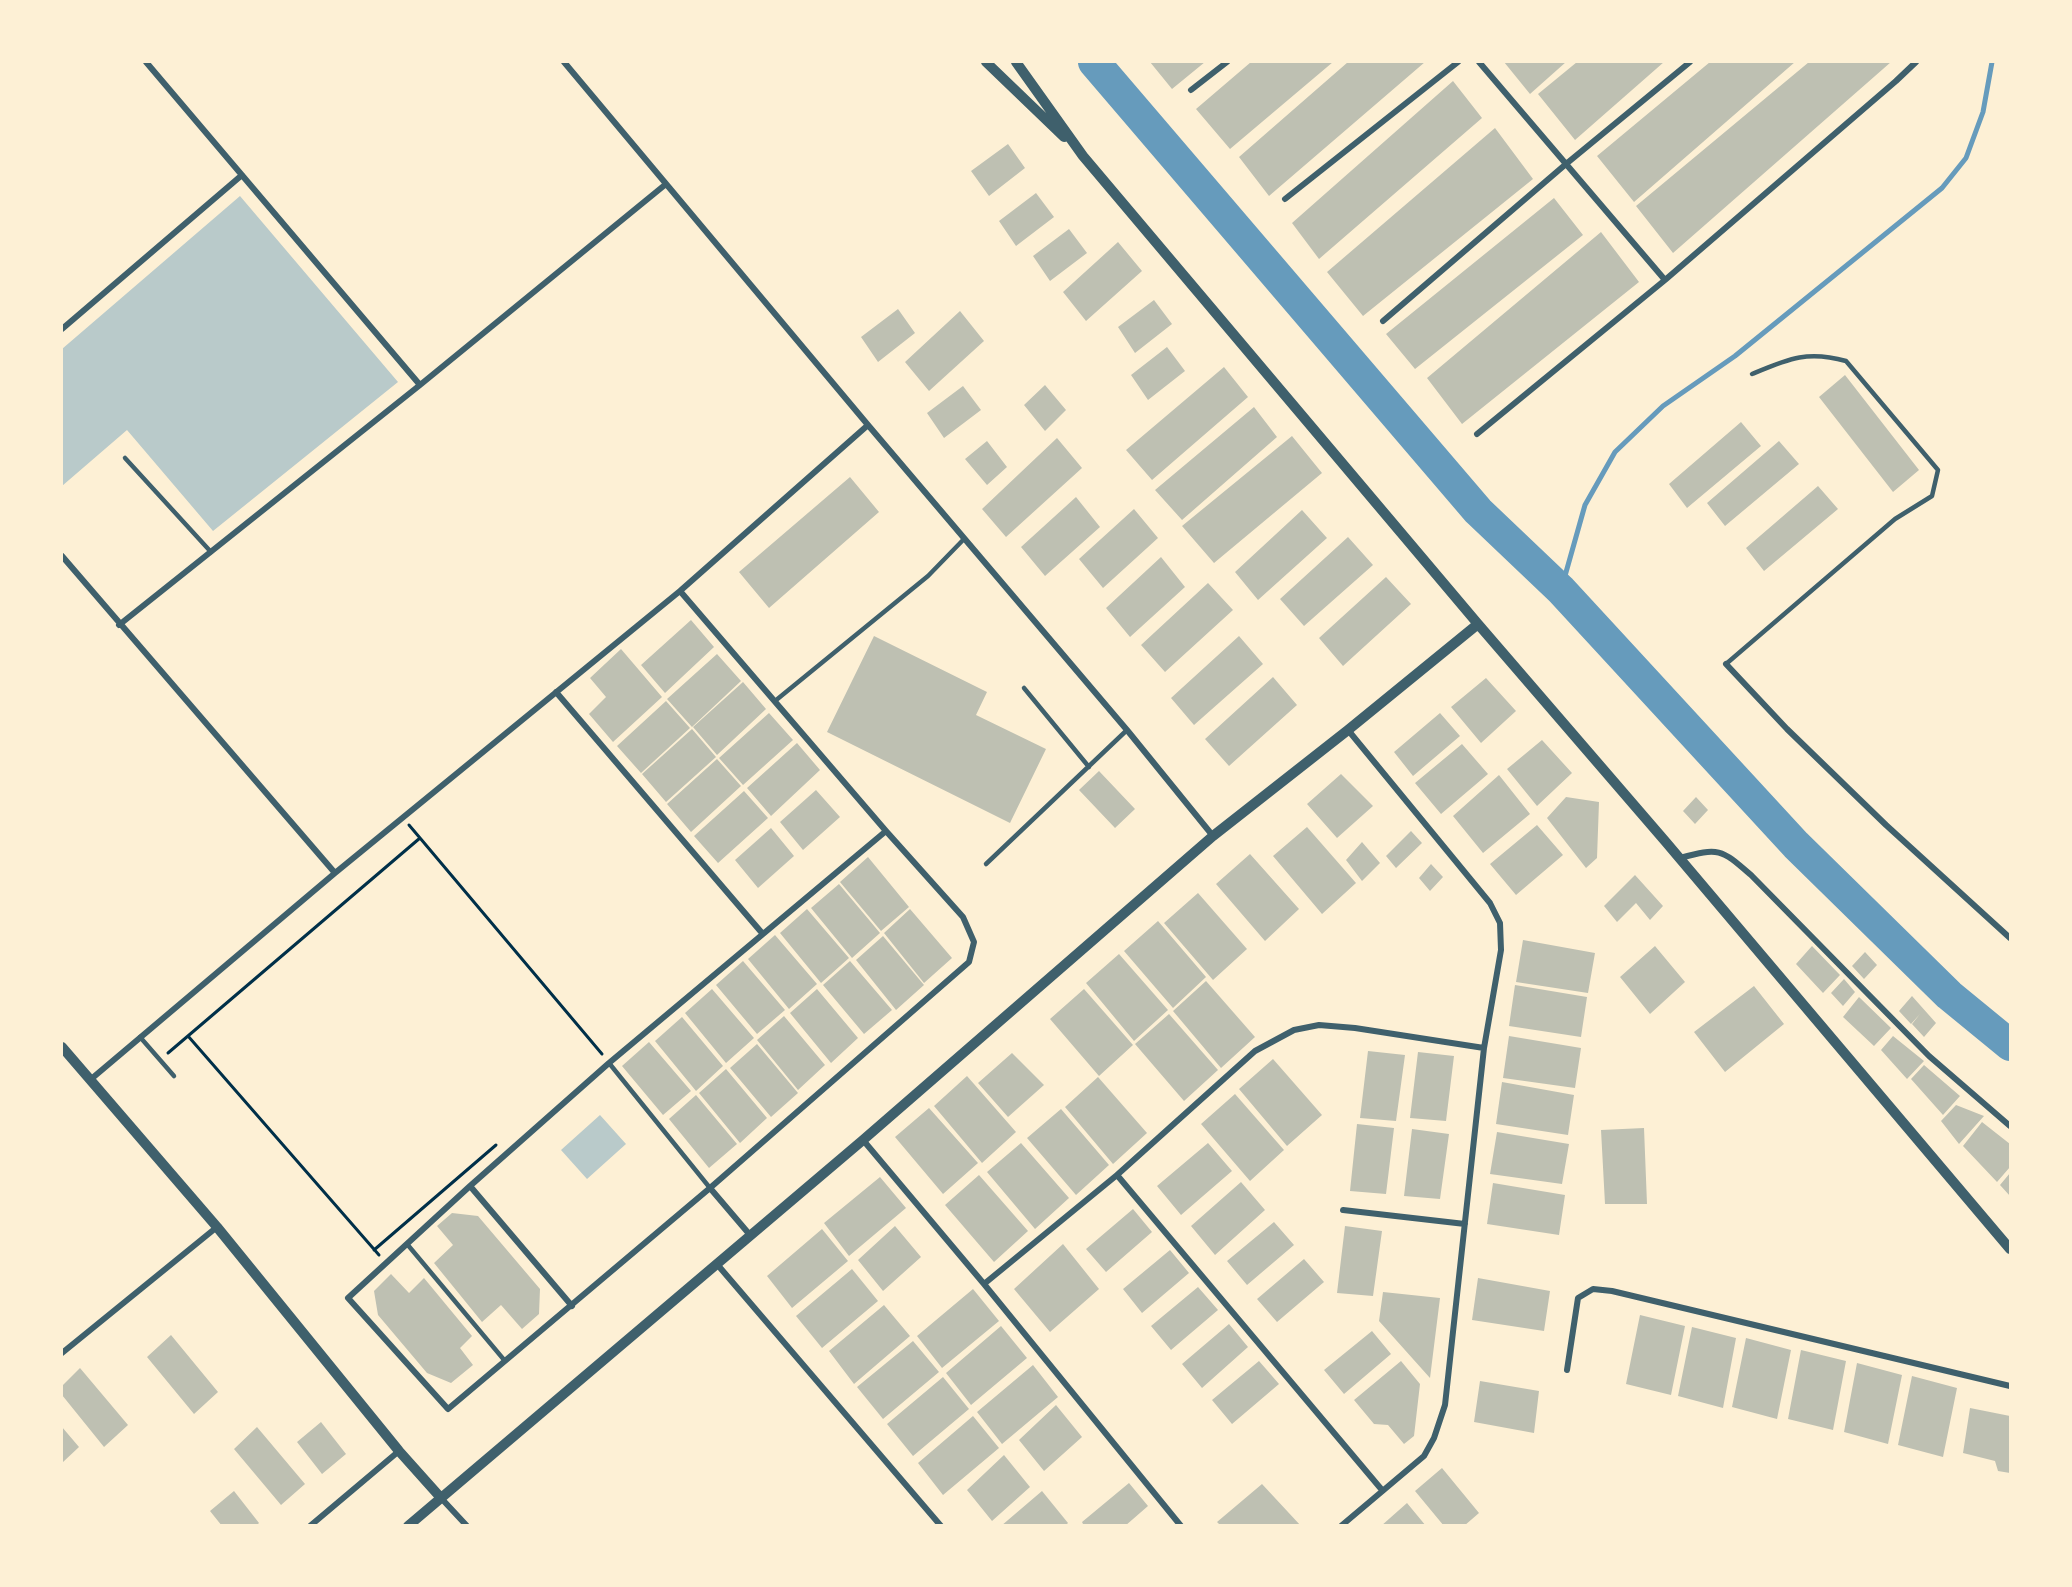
<!DOCTYPE html>
<html>
<head>
<meta charset="utf-8">
<style>
  body { margin:0 }
  #map { position:relative; width:2072px; height:1587px; overflow:hidden; background:#fdf0d5; font-family:Montserrat,sans-serif }
  canvas { display:block }
  .frame { position:absolute; inset:0; border:63px solid #fdf0d5; pointer-events:none }
</style>
</head>
<body>
<div id="map">
<canvas width="2072" height="1587"></canvas>
<div class="frame"></div>
</div>
<script>
const c = document.querySelector('canvas').getContext('2d');
c.lineJoin = 'round';
function fill(path, color) { c.fillStyle = color; c.fill(path, 'evenodd'); }
function stroke(path, color, width, dash) { c.strokeStyle = color; c.lineWidth = width; c.lineCap = dash ? 'butt' : 'round'; c.setLineDash(dash || []); c.stroke(path); }
const green = new Path2D(`
  M240,196L398,382L213,531L127,430L62,486V349Z
  M600,1115L626,1144L587,1179L561,1150Z`);
const stream = new Path2D(`
  M1561,590L1585,505L1615,452L1663,406L1735,356L1942,188L1966,158L1983,112L1992,62`);
const river = new Path2D(`
  M1094,62L1478,511L1561,590L1796,845L1949,995L2010,1045`);
const building = new Path2D(`
  M1150,62H1205L1172,89Z
  M1251,62H1333L1230,149L1196,109Z
  M1348,62H1425L1269,196L1239,157Z
  M1504,62H1566L1530,94Z
  M1577,62H1664L1575,140L1538,94Z
  M1710,62H1795L1634,202L1597,156Z
  M1809,62H1891L1673,253L1636,206Z
  M1453,81L1482,118L1319,259L1292,223Z
  M1495,128L1533,179L1363,316L1327,272Z
  M1008,144L1025,168L989,196L971,171Z
  M1036,193L1054,217L1016,246L999,221Z
  M1554,198L1583,235L1415,369L1386,334Z
  M1069,229L1087,253L1050,281L1033,256Z
  M1601,232L1639,282L1462,424L1427,378Z
  M1118,242L1142,271L1086,321L1063,292Z
  M1154,300L1172,324L1135,353L1118,327Z
  M898,309L915,333L878,362L861,337Z
  M960,311L984,341L929,391L905,362Z
  M1167,347L1185,371L1148,400L1131,375Z
  M1224,367L1248,397L1152,480L1126,450Z
  M1845,375L1919,470L1893,492L1819,397Z
  M1045,385L1066,410L1045,431L1024,405Z
  M963,386L981,410L944,438L927,413Z
  M1254,407L1277,437L1182,520L1155,490Z
  M1741,422L1761,446L1687,508L1669,484Z
  M1292,436L1322,473L1214,563L1182,526Z
  M1057,438L1082,468L1006,537L982,509Z
  M987,441L1007,467L987,485L965,459Z
  M1779,441L1799,464L1725,526L1707,503Z
  M850,477L879,512L769,608L739,572Z
  M1818,486L1838,509L1764,571L1746,548Z
  M1076,497L1100,527L1045,576L1021,547Z
  M1134,509L1158,538L1103,588L1079,559Z
  M1302,510L1327,538L1258,600L1235,572Z
  M1348,537L1373,565L1304,626L1280,599Z
  M1161,557L1185,587L1130,637L1106,608Z
  M1386,577L1411,604L1343,666L1319,638Z
  M1208,583L1233,610L1165,672L1141,645Z
  M691,620L714,647L665,693L641,665Z
  M874,636L987,692L976,715L1046,749L1010,823L827,732Z
  M1239,636L1263,664L1194,725L1171,698Z
  M621,649L662,697L613,742L589,714L606,697L590,678Z
  M717,654L741,681L692,727L667,699Z
  M1273,677L1297,705L1229,766L1205,739Z
  M1486,678L1516,711L1481,743L1451,707Z
  M743,682L766,709L717,755L693,727Z
  M666,701L690,728L641,773L617,746Z
  M769,713L793,740L743,785L719,758Z
  M1440,713L1460,736L1413,776L1394,752Z
  M692,729L716,757L666,802L642,774Z
  M1542,740L1572,773L1537,806L1507,769Z
  M797,743L820,770L771,816L747,788Z
  M1462,744L1488,774L1441,814L1415,783Z
  M717,759L741,786L691,832L667,804Z
  M1099,771L1135,809L1115,828L1079,790Z
  M1341,774L1373,806L1337,838L1307,804Z
  M1499,775L1530,814L1483,853L1453,816Z
  M816,790L840,817L803,850L780,822Z
  M744,791L768,818L718,863L694,836Z
  M1566,797L1599,802L1597,858L1586,868L1547,818Z
  M1696,797L1708,810L1695,824L1683,811Z
  M1537,825L1563,855L1516,895L1490,864Z
  M1307,827L1356,883L1322,914L1273,856Z
  M771,828L794,856L758,888L735,860Z
  M1411,831L1422,843L1396,868L1386,856Z
  M1362,842L1380,863L1362,881L1346,860Z
  M1250,854L1299,909L1265,941L1216,884Z
  M868,857L909,907L881,931L840,882Z
  M1431,864L1443,877L1430,891L1419,878Z
  M1635,875L1663,906L1650,920L1636,903L1617,922L1604,906Z
  M839,884L880,933L852,958L811,908Z
  M1198,893L1247,949L1213,980L1164,923Z
  M807,909L849,958L821,983L780,933Z
  M910,909L952,958L924,983L884,933Z
  M1158,921L1206,977L1173,1008L1124,951Z
  M775,935L817,984L789,1009L748,959Z
  M883,936L924,985L896,1010L856,960Z
  M1523,940L1595,953L1588,993L1516,982Z
  M1655,946L1685,982L1650,1014L1620,977Z
  M1812,946L1840,975L1823,993L1796,964Z
  M1865,952L1877,965L1864,979L1852,966Z
  M1119,954L1168,1010L1134,1041L1086,983Z
  M743,961L785,1010L757,1034L716,985Z
  M850,961L892,1010L864,1034L823,985Z
  M1844,979L1855,992L1843,1006L1831,993Z
  M1206,981L1255,1037L1221,1068L1173,1011Z
  M1515,985L1587,997L1581,1037L1509,1026Z
  M1754,986L1784,1024L1725,1072L1694,1032Z
  M712,989L754,1038L726,1063L685,1013Z
  M817,989L858,1038L831,1063L790,1013Z
  M1084,989L1133,1045L1099,1076L1050,1019Z
  M1912,996L1936,1023L1924,1037L1912,1024L1920,1014L1911,1024L1899,1011Z
  M1859,997L1891,1028L1874,1046L1843,1017Z
  M1169,1014L1218,1070L1184,1101L1135,1044Z
  M784,1016L825,1065L798,1090L757,1040Z
  M682,1017L723,1066L696,1091L655,1041Z
  M1509,1036L1581,1048L1575,1088L1503,1078Z
  M1893,1036L1924,1061L1907,1079L1881,1050Z
  M649,1042L691,1091L663,1115L622,1066Z
  M757,1044L798,1093L771,1117L730,1068Z
  M1368,1051L1405,1055L1396,1121L1360,1118Z
  M1418,1052L1454,1056L1446,1121L1410,1118Z
  M1012,1053L1044,1085L1008,1117L978,1083Z
  M1273,1059L1322,1115L1287,1146L1239,1089Z
  M1924,1065L1960,1096L1943,1115L1911,1079Z
  M726,1069L767,1118L740,1143L699,1093Z
  M967,1076L1016,1132L982,1163L934,1106Z
  M1098,1077L1147,1133L1113,1164L1065,1107Z
  M1502,1082L1574,1095L1568,1135L1496,1124Z
  M1235,1094L1284,1150L1250,1181L1201,1124Z
  M696,1095L737,1144L709,1168L669,1119Z
  M1956,1105L1984,1116L1959,1144L1941,1121Z
  M929,1108L978,1163L943,1194L895,1137Z
  M1061,1109L1109,1165L1076,1195L1027,1138Z
  M1982,1122L2010,1144V1167L1997,1182L1963,1146Z
  M1357,1124L1394,1128L1386,1194L1350,1191Z
  M1644,1128L1647,1204H1605L1601,1130Z
  M1412,1129L1449,1134L1440,1199L1404,1196Z
  M1497,1132L1569,1144L1562,1184L1490,1174Z
  M1021,1143L1069,1198L1035,1229L987,1172Z
  M1208,1143L1232,1171L1181,1215L1157,1186Z
  M2010,1173V1196L2000,1185Z
  M979,1175L1028,1231L994,1262L945,1205Z
  M880,1177L906,1208L849,1256L824,1223Z
  M1241,1182L1265,1210L1215,1255L1191,1226Z
  M1493,1183L1565,1195L1559,1235L1487,1224Z
  M1133,1209L1152,1232L1106,1272L1086,1249Z
  M452,1213L478,1216L540,1289L539,1314L522,1329L501,1305L482,1322L434,1263L453,1245L437,1226Z
  M1274,1222L1294,1245L1247,1285L1227,1261Z
  M895,1226L921,1257L883,1291L858,1260Z
  M1345,1226L1382,1231L1373,1296L1337,1293Z
  M822,1229L848,1261L792,1308L767,1276Z
  M1063,1244L1099,1289L1050,1332L1014,1289Z
  M1170,1250L1189,1273L1142,1313L1123,1289Z
  M1304,1259L1324,1282L1277,1322L1257,1299Z
  M852,1269L878,1301L822,1348L796,1316Z
  M391,1274L409,1293L424,1278L472,1336L460,1348L473,1365L451,1383L427,1373L378,1315L374,1291Z
  M1478,1278L1550,1291L1544,1331L1472,1320Z
  M1198,1287L1218,1310L1171,1350L1151,1326Z
  M973,1289L999,1321L942,1368L917,1336Z
  M1383,1292L1440,1298L1430,1378L1379,1321Z
  M884,1305L910,1336L854,1384L829,1351Z
  M1640,1315L1685,1326L1671,1395L1626,1384Z
  M1229,1324L1248,1347L1202,1388L1182,1364Z
  M1001,1326L1027,1358L971,1405L946,1373Z
  M1692,1327L1736,1338L1723,1408L1678,1396Z
  M1372,1331L1391,1354L1344,1394L1324,1370Z
  M171,1335L218,1392L194,1414L147,1357Z
  M1746,1338L1791,1350L1777,1419L1732,1407Z
  M913,1341L939,1372L883,1419L857,1387Z
  M1801,1350L1846,1361L1833,1430L1788,1419Z
  M1259,1361L1279,1384L1232,1424L1212,1400Z
  M1401,1361L1420,1384L1414,1436L1404,1444L1388,1425L1374,1424L1354,1400Z
  M1857,1363L1902,1375L1888,1444L1844,1432Z
  M1033,1365L1058,1397L1002,1444L977,1412Z
  M80,1368L128,1425L104,1447L62,1395V1386Z
  M1912,1376L1957,1388L1943,1457L1898,1445Z
  M943,1377L969,1409L913,1456L887,1424Z
  M1480,1381L1539,1391L1534,1433L1474,1422Z
  M1056,1405L1082,1437L1044,1471L1019,1440Z
  M1970,1408L2010,1416V1473L1998,1471L1995,1461L1963,1453Z
  M973,1416L999,1448L943,1495L918,1463Z
  M321,1422L346,1454L322,1474L297,1442Z
  M62,1427L79,1447L62,1463Z
  M257,1427L305,1484L281,1505L234,1449Z
  M1004,1455L1030,1487L992,1521L967,1490Z
  M1442,1468L1479,1513L1464,1526H1444L1415,1491Z
  M1129,1483L1148,1506L1125,1526H1084L1082,1522Z
  M1262,1484L1301,1526H1221L1217,1522Z
  M234,1491L259,1523L256,1526H222L210,1511Z
  M1042,1491L1068,1523L1065,1526H1001Z
  M1407,1503L1426,1526H1381Z`);
const path = new Path2D(`
  M409,825L420,838
  M188,1036L379,1255
  M168,1053L420,838L602,1054
  M374,1250L496,1145`);
const service = new Path2D(`
  M125,458L211,552
  M1726,664L1895,519L1932,496L1938,470L1846,361C1807,350 1788,359 1752,374
  M1024,688L1089,767
  M775,701L928,576L964,539
  M986,864L1127,730
  M140,1037L174,1076
  M609,1063L710,1188
  M407,1244L505,1361`);
const minor = new Path2D(`
  M146,62L420,385
  M564,62L868,425L1127,730L1213,836
  M1479,62L1665,280
  M1191,90L1227,62
  M1285,199L1458,62
  M1383,321L1566,164L1690,62
  M62,329L242,175
  M1477,434L1665,280L1896,81L1916,62
  M62,556L335,873
  M680,591L886,831L963,917L974,942L969,962L710,1188L448,1409L348,1298L470,1186L609,1063L886,831
  M119,625L420,385L666,184
  M1726,664L1787,729L1886,825L2010,938
  M556,692L762,933
  M1680,858C1720,847 1721,849 1752,876L1929,1056L2010,1126
  M90,1080L335,873L680,591L868,425
  M863,1140L984,1284L1181,1526
  M1117,1175L1382,1490
  M470,1186L572,1306
  M710,1188L750,1235
  M1343,1210L1465,1224
  M716,1263L941,1526
  M984,1284L1117,1175L1255,1051L1294,1030L1319,1025L1355,1028L1484,1048
  M62,1353L217,1227
  M1567,1370L1578,1298L1593,1289L1612,1291L2010,1386
  M441,1498L467,1526
  M310,1526L399,1451
  M1341,1526L1424,1456L1434,1438L1445,1405L1484,1048L1501,950L1500,923L1490,903L1348,730`);
const tertiary = new Path2D(`
  M986,62L1064,137
  M1016,62L1083,156L1478,624L1665,841L2010,1249
  M62,1047L217,1227L399,1451L441,1498
  M408,1526L863,1140L1213,836L1348,730L1478,624`);
fill(green, '#b9caca');
stroke(stream, '#669bbc', 5);
stroke(river, '#669bbc', 32);
fill(building, '#bec0b2');
stroke(path, '#003049', 3);
stroke(service, '#3f606c', 4.5);
stroke(minor, '#3f606c', 6);
stroke(tertiary, '#3f606c', 10);
</script>
</body>
</html>
